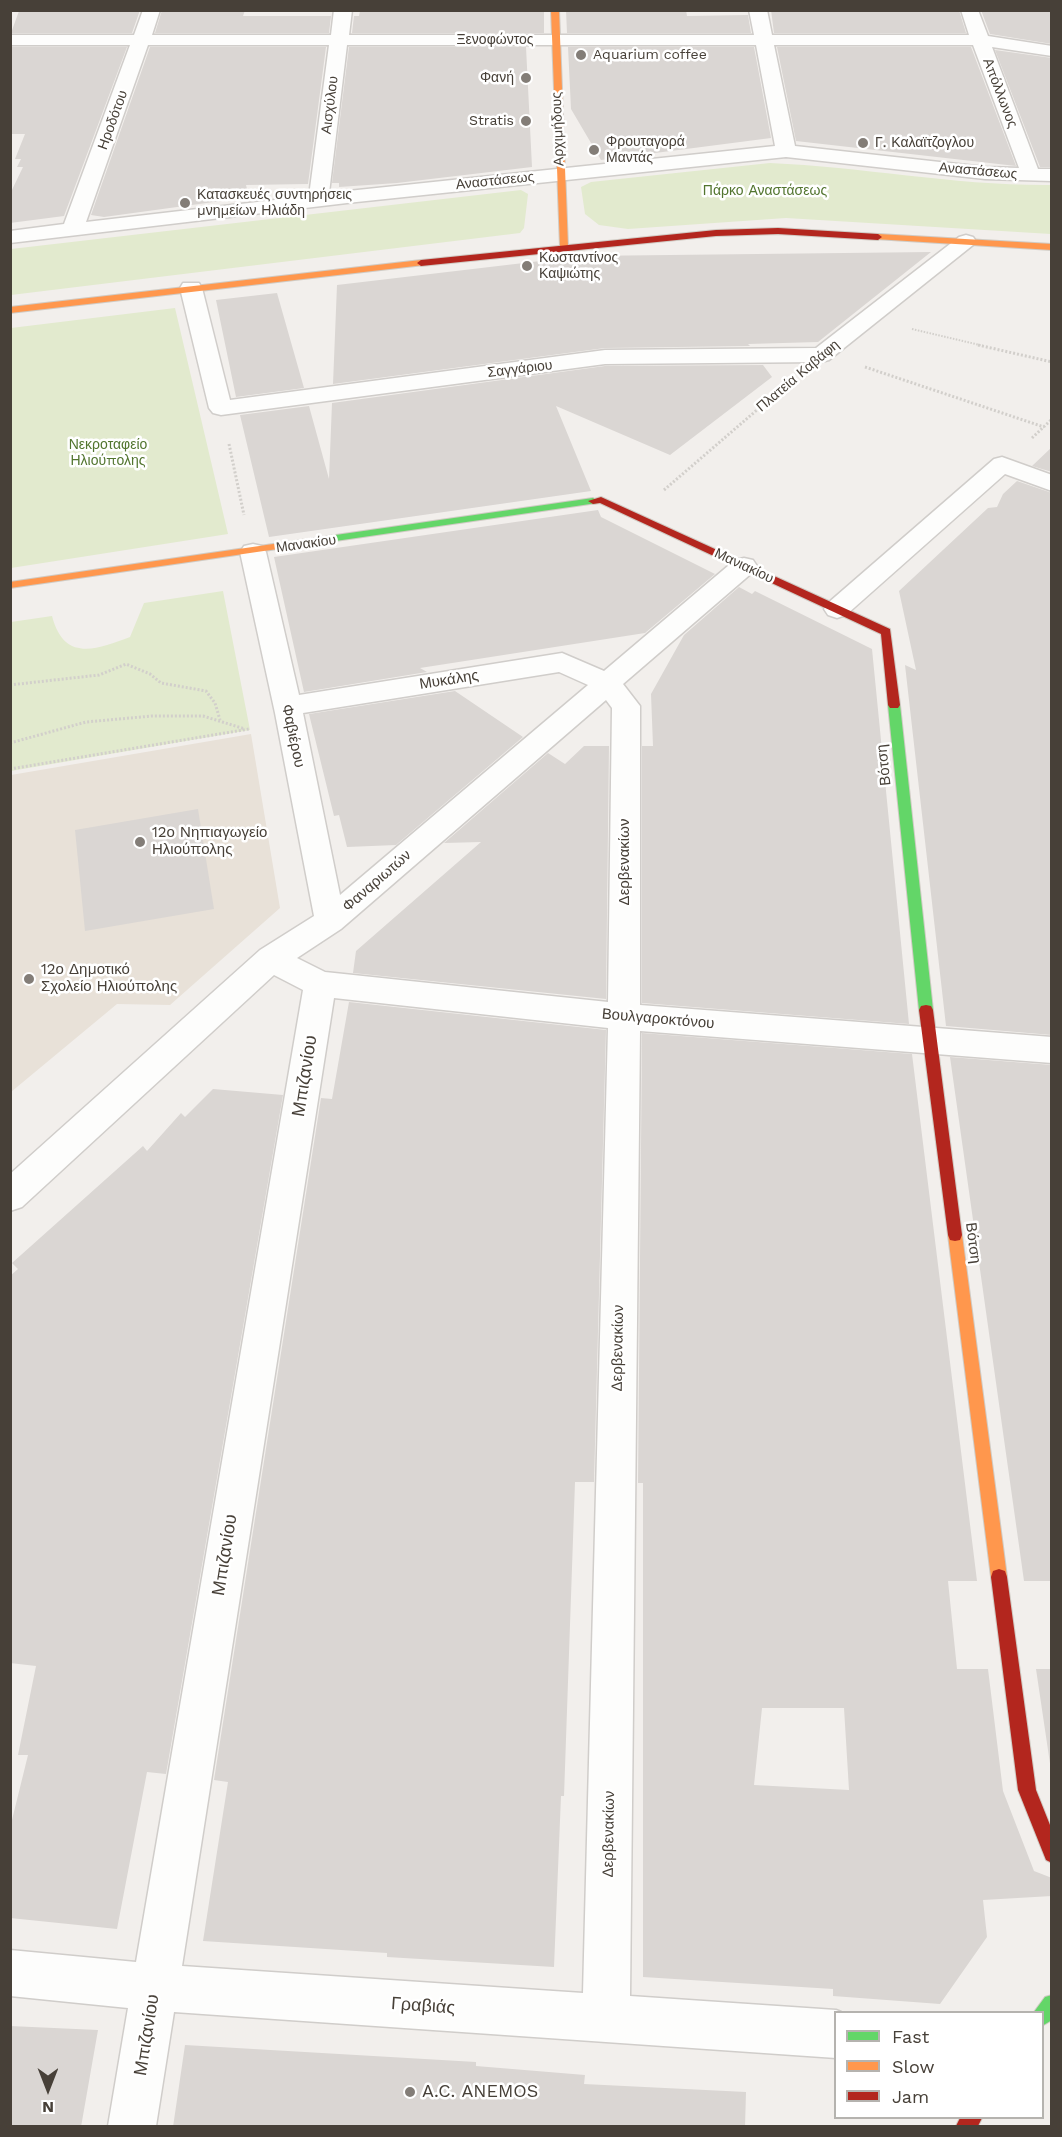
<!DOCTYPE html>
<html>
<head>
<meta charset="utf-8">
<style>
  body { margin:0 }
  #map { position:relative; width:1062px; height:2137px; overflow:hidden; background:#f2efec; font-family:"Work Sans",sans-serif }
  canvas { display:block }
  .frame { position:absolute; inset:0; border:12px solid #474038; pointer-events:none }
  .legend { position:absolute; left:834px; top:2011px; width:210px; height:108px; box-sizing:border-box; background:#fff; border:2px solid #b5b3af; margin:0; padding:8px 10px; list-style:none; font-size:18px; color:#474038 }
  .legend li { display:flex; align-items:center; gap:12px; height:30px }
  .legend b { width:30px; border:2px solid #b5b3af }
  .north { position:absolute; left:18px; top:2059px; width:60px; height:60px; -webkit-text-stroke:4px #fff; paint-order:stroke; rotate:180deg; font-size:16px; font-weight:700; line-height:24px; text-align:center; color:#474038 }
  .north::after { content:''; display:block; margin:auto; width:21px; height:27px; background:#474038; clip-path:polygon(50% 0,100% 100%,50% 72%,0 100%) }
</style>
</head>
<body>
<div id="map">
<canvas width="1062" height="2137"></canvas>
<div class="frame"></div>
<ul class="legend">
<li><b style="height:8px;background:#63d668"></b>Fast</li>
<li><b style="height:8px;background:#ff974d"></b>Slow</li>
<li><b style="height:8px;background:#b3261e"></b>Jam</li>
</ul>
<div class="north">N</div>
</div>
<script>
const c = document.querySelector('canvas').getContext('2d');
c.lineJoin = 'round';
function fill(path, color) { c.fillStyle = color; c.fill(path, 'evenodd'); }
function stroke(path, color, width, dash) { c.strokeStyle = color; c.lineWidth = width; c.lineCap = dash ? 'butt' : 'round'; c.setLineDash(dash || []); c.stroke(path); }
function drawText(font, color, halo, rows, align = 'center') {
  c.font = font + ' "Work Sans",sans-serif'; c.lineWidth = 5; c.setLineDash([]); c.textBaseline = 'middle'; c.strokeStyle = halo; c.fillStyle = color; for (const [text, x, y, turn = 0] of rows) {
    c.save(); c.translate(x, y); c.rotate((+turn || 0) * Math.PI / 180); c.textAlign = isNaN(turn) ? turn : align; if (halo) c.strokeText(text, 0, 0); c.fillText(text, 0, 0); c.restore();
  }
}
const education = new Path2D(`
  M251,734L280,908L170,1005L117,1004L11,1092V775Z`);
const green = new Path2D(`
  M770,163C864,167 957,186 1051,185V234L786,218L628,229L599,225L585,214L581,187L591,182Z
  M521,190L528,194L524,228L520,233L11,295V249Z
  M175,308L228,534L11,568V328Z
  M223,591L250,730L11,771V622L52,616C64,662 96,650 130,637L144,603Z`);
const building = new Path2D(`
  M74,10H140L132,33H11L19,11Z
  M162,10H245L243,16H331L329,33H155Z
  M525,10H544V33H352L354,16H359L360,11Z
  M566,10H686L687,16L748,15L751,33H567Z
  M771,10H959L966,33H774Z
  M981,10H1052V44L990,34Z
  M10,47H127L64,216L10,223V194L23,167H17L21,159H15L25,134H10Z
  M150,47H326L308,184L246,185L249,197L243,198L104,217L91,215Z
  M349,47H526L532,167L397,183L339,187V183H332Z
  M568,47H754L771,138L601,160L571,109Z
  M777,47H971L1016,166L796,141Z
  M995,50L1052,58V167H1040Z
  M931,252L818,342L748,344L750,346L605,348L333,384L337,285L583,256Z
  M277,293L304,388L236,397L216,300Z
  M763,365L772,377L670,455L556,406L591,491L269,537L240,415L309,406L329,479L332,403L605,366Z
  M1052,447V472L1032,466Z
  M1017,481L1052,493V1035L946,1026L905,665L916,670L899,591L988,508L997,507L1003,494Z
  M598,510L601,517L715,574L645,633L420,668L427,672L304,692L274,557Z
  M739,587L752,594L755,591L872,649L909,1024L642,1003V746H653L651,694L684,635Z
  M455,691L523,737L396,845L347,847L339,815L334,816L309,714Z
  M584,746H609L606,999L353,973L356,951L481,842L444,843L548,753L565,764Z
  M198,809L214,909L85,931L75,830Z
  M349,1002L606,1030L594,1482H575L564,1796H561L554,1967L387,1957V1953L203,1941L228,1782L214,1780L321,1098L332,1099Z
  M642,1033L912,1054L977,1581H948L957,1669H988L1003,1791L1034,1871L1052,1878V1896L983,1900L987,1937L940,2004L833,1996V1989L643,1977V1483H638ZM762,1708H844L849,1790L754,1785Z
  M950,1057L1052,1065V1581H1024Z
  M213,1089L283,1095L166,1774L147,1772L117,1929L10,1918V1828L28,1755H18L36,1666L10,1663V1276L18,1269L12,1263L143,1146L147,1151L181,1113L185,1117Z
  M1036,1669H1052V1777Z
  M10,2026L98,2030L81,2127H10Z
  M185,2045L476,2062V2066L585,2075L584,2084L746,2092L745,2127H173Z`);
const pathFar1 = new Path2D(`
  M912,329L984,346`);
const path = new Path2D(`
  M978,345L1052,362
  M865,367L1044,427
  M1032,438L1052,419
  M229,444L244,515
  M664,490L779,391
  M10,685L99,675L126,664L150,674L161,683L206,691L215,703L220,720
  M10,743L86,722L152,716H203L245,729
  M10,769L249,729`);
const street = new Path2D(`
  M143,10H160L152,35H331L334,10H352L349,35H754L749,10H767L772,35H969L961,10H978L988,36L1052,46V56L992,47L1038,169H1052V181L985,179L786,157L347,203L10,243V231L64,224L130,45H10V35H134ZM148,45H329L309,196L86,222ZM347,45H756L775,146L329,193ZM774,45H973L1019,168L985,167L795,146Z
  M966,235L973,237L976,241L973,245L829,360L821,362L605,364L221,415L213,413L209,408L180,288L183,283H199L202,288L230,400L605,350L816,348L959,237Z
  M1002,457L1052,475V491L1005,474L846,615L837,618L828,615L824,609L828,603L994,459Z
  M253,544L262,546L266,552L299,695L562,653L604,671L735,560L744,558L753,560L757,566L753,572L623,684L640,706V1005L1052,1037V1063L640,1031L630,1996L836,2010L841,2012H836V2058L174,2012L156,2126H108L128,2008L10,1996V1950L136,1962L303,990L274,975L22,1207L10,1211V1174L260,950L314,916L275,713L240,552L244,546ZM559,672L588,685L340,895L303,713ZM606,700L612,708L608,1002L325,972L297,958L341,929ZM334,998L608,1028L583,1993L182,1966Z`);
const fast = new Path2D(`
  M593,498L598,501L597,503L294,547L289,544L294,541Z
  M894,701L900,705L933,1010L931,1014H921L919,1010L888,705Z
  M1052,1995V2020L1042,2026V2012H1034L1045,1997Z`);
const slow = new Path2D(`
  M551,10H559L568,247L564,250L560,247Z
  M878,234L1052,244V250L875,239V235Z
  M421,260L424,261V265L10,313V307Z
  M294,541L299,544L298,546L10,588V582Z
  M955,1229L960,1230L962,1235L1007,1577L1005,1583L999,1585L993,1583L991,1577L948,1235L950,1230Z`);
const jam = new Path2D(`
  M778,228L878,234L882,237L878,240L778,234L716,236L421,266L417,263L421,260L716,230Z
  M601,497L890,629L900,705L898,708H890L888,705L881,634L600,503L593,504L588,501Z
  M926,1005L931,1006L933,1010L962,1235L960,1240L955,1241L950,1240L948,1235L919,1010L921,1006Z
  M999,1569L1005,1571L1007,1577L1036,1790L1052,1830V1863L1046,1860L1018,1790L991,1577L993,1571Z
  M960,2118H982L978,2126H956Z`);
const markers = [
  [581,55,6,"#837d77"],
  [526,78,6,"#837d77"],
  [526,121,6,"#837d77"],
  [863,143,6,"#837d77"],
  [594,150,6,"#837d77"],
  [185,203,6,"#837d77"],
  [527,266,6,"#837d77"],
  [140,842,6,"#837d77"],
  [29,979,6,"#837d77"],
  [410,2092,6,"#837d77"]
];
const farStreetnames = [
  ["Ξενοφώντος",495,40],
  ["Απόλλωνος",1000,93,69],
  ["Αισχύλου",330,105,-83],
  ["Ηροδότου",113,120,-70],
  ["Αρχιμήδους",558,129,-92],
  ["Αναστάσεως",978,171,5],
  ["Αναστάσεως",495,181,-6],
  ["Σαγγάριου",520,369,-7],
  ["Πλατεία Καβάφη",798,376,-40],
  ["Μανακίου",306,544,-8],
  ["Μανιακίου",744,566,25]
];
const farPoinames = [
  ["Aquarium coffee",593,55],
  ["Φανή",514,78,"right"],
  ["Stratis",514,121,"right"],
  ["Φρουταγορά",606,142],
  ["Μαντάς",606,158],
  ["Γ. Καλαϊτζογλου",875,143],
  ["Κατασκευές συντηρήσεις",197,195],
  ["μνημείων Ηλιάδη",197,211],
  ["Κωσταντίνος",539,258],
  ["Καψιώτης",539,274]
];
const farParknames = [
  ["Πάρκο Αναστάσεως",765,191],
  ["Νεκροταφείο",108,445],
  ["Ηλιούπολης",108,461]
];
const streetNames = [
  ["Μυκάλης",449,680,-9],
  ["Φαβιέρου",293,736,78],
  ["Βότση",884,765,-96],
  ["Δερβενακίων",625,862,-90],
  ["Φαναριωτών",377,881,-41],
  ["Βουλγαροκτόνου",658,1019,5],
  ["Βότση",973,1243,83],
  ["Δερβενακίων",618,1348,-89],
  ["Δερβενακίων",609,1834,-89]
];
const poiNames = [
  ["12ο Νηπιαγωγείο",152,833],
  ["Ηλιούπολης",152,850],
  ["12ο Δημοτικό",41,970],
  ["Σχολείο Ηλιούπολης",41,987]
];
const nearStreetnames = [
  ["Μπιζανίου",305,1076,-81],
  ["Μπιζανίου",225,1555,-81],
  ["Γραβιάς",423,2006,4],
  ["Μπιζανίου",147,2035,-81]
];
const nearPoinames = [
  ["A.C. ANEMOS",422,2092]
];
fill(education, '#e8e1d8');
fill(green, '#e2eace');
fill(building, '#dad6d3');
stroke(street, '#d0cdca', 3);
stroke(fast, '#d0cbc4', 2);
stroke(slow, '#d0cbc4', 2);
stroke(jam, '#d0cbc4', 2);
stroke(pathFar1, '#d2cfcb', 2, [1.5, 1.5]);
stroke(path, '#d2cfcb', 3, [2, 2]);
fill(street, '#fdfdfc');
fill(fast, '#63d668');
fill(slow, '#ff974d');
fill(jam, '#b3261e');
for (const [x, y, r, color] of markers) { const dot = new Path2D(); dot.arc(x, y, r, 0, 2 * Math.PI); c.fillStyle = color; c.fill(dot); stroke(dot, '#fff', 2); }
drawText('14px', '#474038', '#fff', farStreetnames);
drawText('14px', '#474038', '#fff', farPoinames, 'left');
drawText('14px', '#52752f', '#fff', farParknames);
drawText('15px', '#474038', '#fff', streetNames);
drawText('15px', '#474038', '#fff', poiNames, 'left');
drawText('18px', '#474038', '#fff', nearStreetnames);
drawText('18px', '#474038', '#fff', nearPoinames, 'left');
</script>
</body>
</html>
